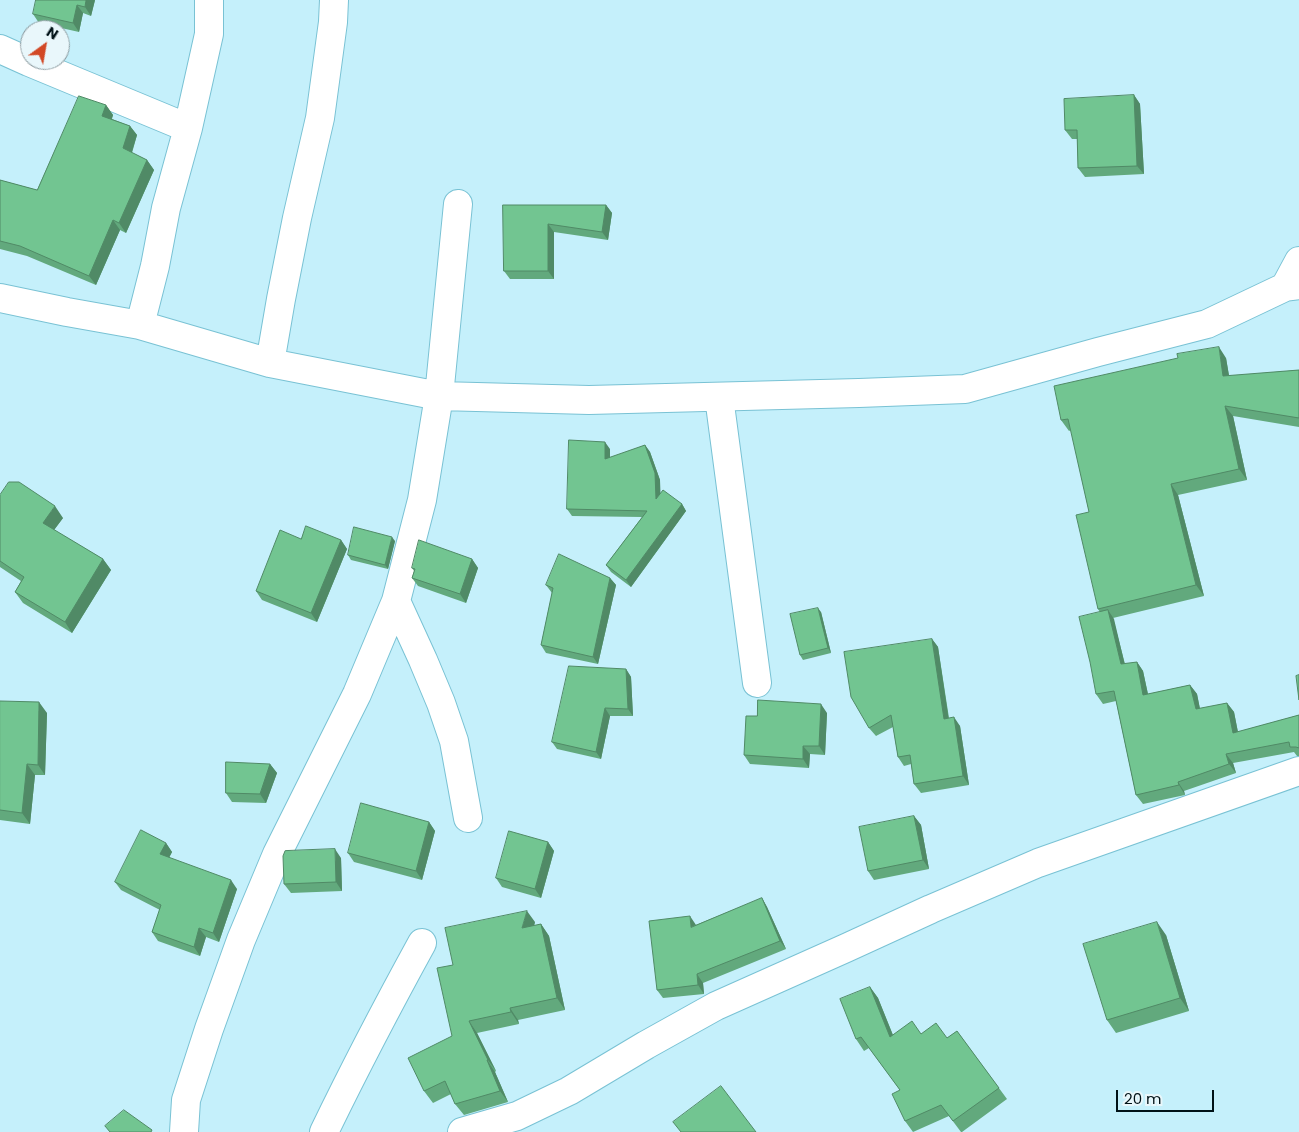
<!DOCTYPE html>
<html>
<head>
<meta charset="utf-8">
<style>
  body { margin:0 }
  #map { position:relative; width:1299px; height:1132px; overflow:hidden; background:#c5f0fb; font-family:Poppins,sans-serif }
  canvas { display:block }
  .north { position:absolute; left:20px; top:20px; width:50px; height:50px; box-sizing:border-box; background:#e9f7fb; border:1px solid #8c9ba0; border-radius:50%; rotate:32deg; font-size:14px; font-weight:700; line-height:20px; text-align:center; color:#001217 }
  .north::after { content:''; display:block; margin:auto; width:18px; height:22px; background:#d24825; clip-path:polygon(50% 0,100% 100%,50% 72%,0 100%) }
  .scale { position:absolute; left:1116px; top:1090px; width:98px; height:22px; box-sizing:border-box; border:2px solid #001217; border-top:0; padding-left:6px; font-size:15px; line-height:18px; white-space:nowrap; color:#001217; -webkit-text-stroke:4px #e9f7fb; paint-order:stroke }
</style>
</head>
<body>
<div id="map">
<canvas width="1299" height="1132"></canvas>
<div class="north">N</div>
<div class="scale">20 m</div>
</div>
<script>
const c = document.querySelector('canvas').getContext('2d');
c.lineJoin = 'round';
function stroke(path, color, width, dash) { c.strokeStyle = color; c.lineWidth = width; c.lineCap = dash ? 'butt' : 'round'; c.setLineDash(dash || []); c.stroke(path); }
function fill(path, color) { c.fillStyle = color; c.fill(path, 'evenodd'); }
const minor = new Path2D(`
  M0,49L29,62L188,128
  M1285,287L1299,261
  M0,298L67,312L140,325L270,363L439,396L589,400L859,393L965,389L1098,352L1207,324L1285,287L1299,285
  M140,325L155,266L166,208L188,128L209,34V0
  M270,363L281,299L297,218L320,118L333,22L334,0
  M719,397L757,683
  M396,601L423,660L441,703L454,741L468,818
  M184,1132L186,1100L209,1029L241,940L277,854L357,694L396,601L422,500L439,396L458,204
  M324,1132C355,1068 388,1005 422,943
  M462,1132L517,1116L569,1091L646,1045L716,1006L846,948L931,909L1038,863L1299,771`);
const wall = new Path2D(`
  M95,0L91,16L83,13L79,32L39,23L33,14Z
  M1134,95L1140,104L1144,174L1085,177L1078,168L1077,139H1072L1065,130Z
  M106,105L113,115L112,119L130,126L137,135L132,153L147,160L154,170L126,233L120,230L96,285L27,256L0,249V180L37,190Z
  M503,205H606L612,213L608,240L554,232V279H510L504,271Z
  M1226,358L1229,376L1299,370V427L1233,416L1247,480L1178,495L1204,596L1113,618L1125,664L1137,662L1143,671L1148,694L1190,685L1197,694L1200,709L1227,703L1234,712L1238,732L1299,715V756H1297L1294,752L1233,763L1236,773L1184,791L1185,795L1143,804L1136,795L1116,701L1103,704L1096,694L1100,612L1098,609L1089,512L1071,430L1069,431L1061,420Z
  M645,445L650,452L660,480V493L682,504L686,511L631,587L611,572L606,565L642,517L572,516L567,509L610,449V458Z
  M0,496L63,518L54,530L103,559L111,570L72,633L23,603L15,592L21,581L0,567Z
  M341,540L347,549L317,622L262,600L256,591Z
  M395,541L388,569L351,560L348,555Z
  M472,559L478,568L466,603L418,586L412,578L414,571L412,568Z
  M610,578L616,585L598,664L546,653L541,645L552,593L546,585Z
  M821,612L831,653L803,660L800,655Z
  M932,639L938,647L949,718L960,726L969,785L921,793L914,784L911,764L904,766L898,757L893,727L876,736L869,728Z
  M626,669L631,677L633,716H610L601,759L557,749L552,742Z
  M0,701L47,713L45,775H35L30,824L0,820Z
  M827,713L825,755L810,754L809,768L750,764L744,755L757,716Z
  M270,764L277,773L266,803L232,802L226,793Z
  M914,816L921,825L929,869L874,880L868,871Z
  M429,822L435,831L422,880L354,862L348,853Z
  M548,842L554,851L541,898L502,887L496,878Z
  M166,843L172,852L169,858L237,889L219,942L206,937L200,956L158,941L152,932L160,910L121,890L115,882Z
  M341,858L342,891L291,893L284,884Z
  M762,898L767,907L786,949L703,983L704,994L663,998L657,990L696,925Z
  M535,922L534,926L541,924L549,936L565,1010L518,1020L519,1024L477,1033L496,1071L495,1072L508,1102L464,1115L455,1104L451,1094L433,1103L424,1091L452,1036L453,965Z
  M1166,935L1189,1011L1116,1033L1107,1020Z
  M870,987L878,998L893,1035L921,1034L947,1038L957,1031L1007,1099L962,1132H961L949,1116L913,1132L905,1121L900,1090L869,1048L864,1051L856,1039Z`);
const shadedWall = new Path2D(`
  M86,0H95L91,16L85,7Z
  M77,5L83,13L79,32L73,23Z
  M1134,95L1140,104L1144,174L1137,166Z
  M106,105L113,115L109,126L102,116Z
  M130,126L137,135L130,158L123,148Z
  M147,160L154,170L126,233L119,223Z
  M606,205L612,213L608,240L602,232Z
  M113,220L120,230L96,285L89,276Z
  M548,224L554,232V279L548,271Z
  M1219,347L1226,358L1231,387L1223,376Z
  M1225,406L1233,416L1247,480L1239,469Z
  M605,442L610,449V466L605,459Z
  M645,445L650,452L660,480L661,506L656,499Z
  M1171,484L1178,495L1204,596L1196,585Z
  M682,504L686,511L631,587L626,580Z
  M55,506L63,518L51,534L43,523Z
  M392,537L395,541L388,569L385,565Z
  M341,540L347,549L317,622L311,613Z
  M103,559L111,570L72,633L65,622Z
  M472,559L478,568L466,603L460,594Z
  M610,578L616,585L598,664L593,657Z
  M818,608L821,612L831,653L828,648Z
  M1108,610L1114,619L1127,674L1121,664Z
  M932,639L938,647L950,728L944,719Z
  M1137,662L1143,671L1150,704L1143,695Z
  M626,669L631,677L633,716L628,709Z
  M1190,685L1197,694L1202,719L1196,709Z
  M39,702L47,713L45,775L38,765Z
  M1227,703L1234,712L1240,743L1233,733Z
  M821,704L827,713L825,755L819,746Z
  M605,708L610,716L601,759L596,752Z
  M954,717L960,726L969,785L963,776Z
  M803,746L810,754L809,768L803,759Z
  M1226,754L1233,763L1236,773L1229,764Z
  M27,764L35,775L30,824L22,813Z
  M270,764L277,773L266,803L260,794Z
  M1178,782L1184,791L1185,795L1179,785Z
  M914,816L921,825L929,869L923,860Z
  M429,822L435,831L422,880L416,871Z
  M548,842L554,851L541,898L535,889Z
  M166,843L172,852L166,863L160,854Z
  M335,849L341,858L342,891L336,882Z
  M231,880L237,889L219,942L213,933Z
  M762,898L767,907L786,949L780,941Z
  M527,911L535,922L530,940L522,928Z
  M690,916L696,925L697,935L691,927Z
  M1157,922L1166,935L1189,1011L1180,998Z
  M541,924L549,936L565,1010L557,998Z
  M199,928L206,937L200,956L194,947Z
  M697,974L703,983L704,994L698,985Z
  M870,987L878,998L898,1048L890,1037Z
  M510,1008L518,1020L519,1024L511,1012Z
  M469,1021L477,1033L496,1071L488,1060Z
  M487,1060L495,1072L508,1102L500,1091Z`);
const building = new Path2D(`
  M36,0H86L85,7L77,5L73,23L33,14Z
  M1134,95L1137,166L1078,168L1077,130H1065L1064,99Z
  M79,96L106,105L102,116L130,126L123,148L147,160L119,223L113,220L89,276L20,246L0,241V180L37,190Z
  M503,205H606L602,232L548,224V271H504Z
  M1219,347L1223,376L1299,370V418L1225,406L1239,469L1171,484L1196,585L1098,609L1076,515L1089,512L1068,419L1061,420L1054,386L1178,358L1177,354Z
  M569,440L605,442V459L645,445L655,473L656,499L663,490L682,504L626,580L606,565L647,511L567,509Z
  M9,482H19L55,506L43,523L103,559L65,622L15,592L24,577L0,561V495Z
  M306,526L341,540L311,613L256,591L280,530L301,539Z
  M354,527L392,537L385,565L348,555Z
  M419,540L472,559L460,594L412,578L415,569L412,568Z
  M559,554L610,578L593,657L541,645L553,588L546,585Z
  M818,608L828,648L800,655L790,614Z
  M1108,610L1121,664L1137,662L1143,695L1190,685L1196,709L1227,703L1233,733L1299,715V748L1296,747H1290L1289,742L1226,754L1229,764L1178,782L1179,785L1136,795L1114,691L1096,694L1090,662L1079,617Z
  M932,639L944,719L954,717L963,776L914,784L910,755L898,757L891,715L869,728L851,697L844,652Z
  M569,666L626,669L628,709L605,708L596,752L552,742Z
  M1299,675V700L1296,676Z
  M758,700L821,704L819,746H803V759L744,755L746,716H757Z
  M0,701L39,702L38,765L27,764L22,813L0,810Z
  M226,762L270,764L260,794L226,793Z
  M361,803L429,822L416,871L348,853Z
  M914,816L923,860L868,871L859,827Z
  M141,830L166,843L160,854L231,880L213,933L199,928L194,947L152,932L161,905L115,882Z
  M509,831L548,842L535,889L496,878Z
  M335,849L336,882L284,884L283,856L285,851Z
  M762,898L780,941L697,974L698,985L657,990L649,921L690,916L691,927Z
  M527,911L522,928L541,924L557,998L510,1008L511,1012L469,1021L488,1060H487L500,1091L455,1104L445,1081L424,1091L408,1058L452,1036L437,968L453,965L445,928Z
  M1157,922L1180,998L1107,1020L1083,944Z
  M870,987L890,1037L912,1021L921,1034L936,1023L947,1038L957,1031L999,1088L953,1121L941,1105L905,1121L892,1094L900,1090L861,1037L856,1039L840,999Z
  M721,1086L756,1132H681L673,1122Z
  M124,1110L152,1130L151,1132H110L105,1126Z`);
stroke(minor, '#79c2d4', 30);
stroke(minor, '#fff', 28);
fill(wall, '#62a97d');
fill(shadedWall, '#508a66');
fill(building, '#72c591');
stroke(building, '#508a66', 1);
</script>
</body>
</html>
